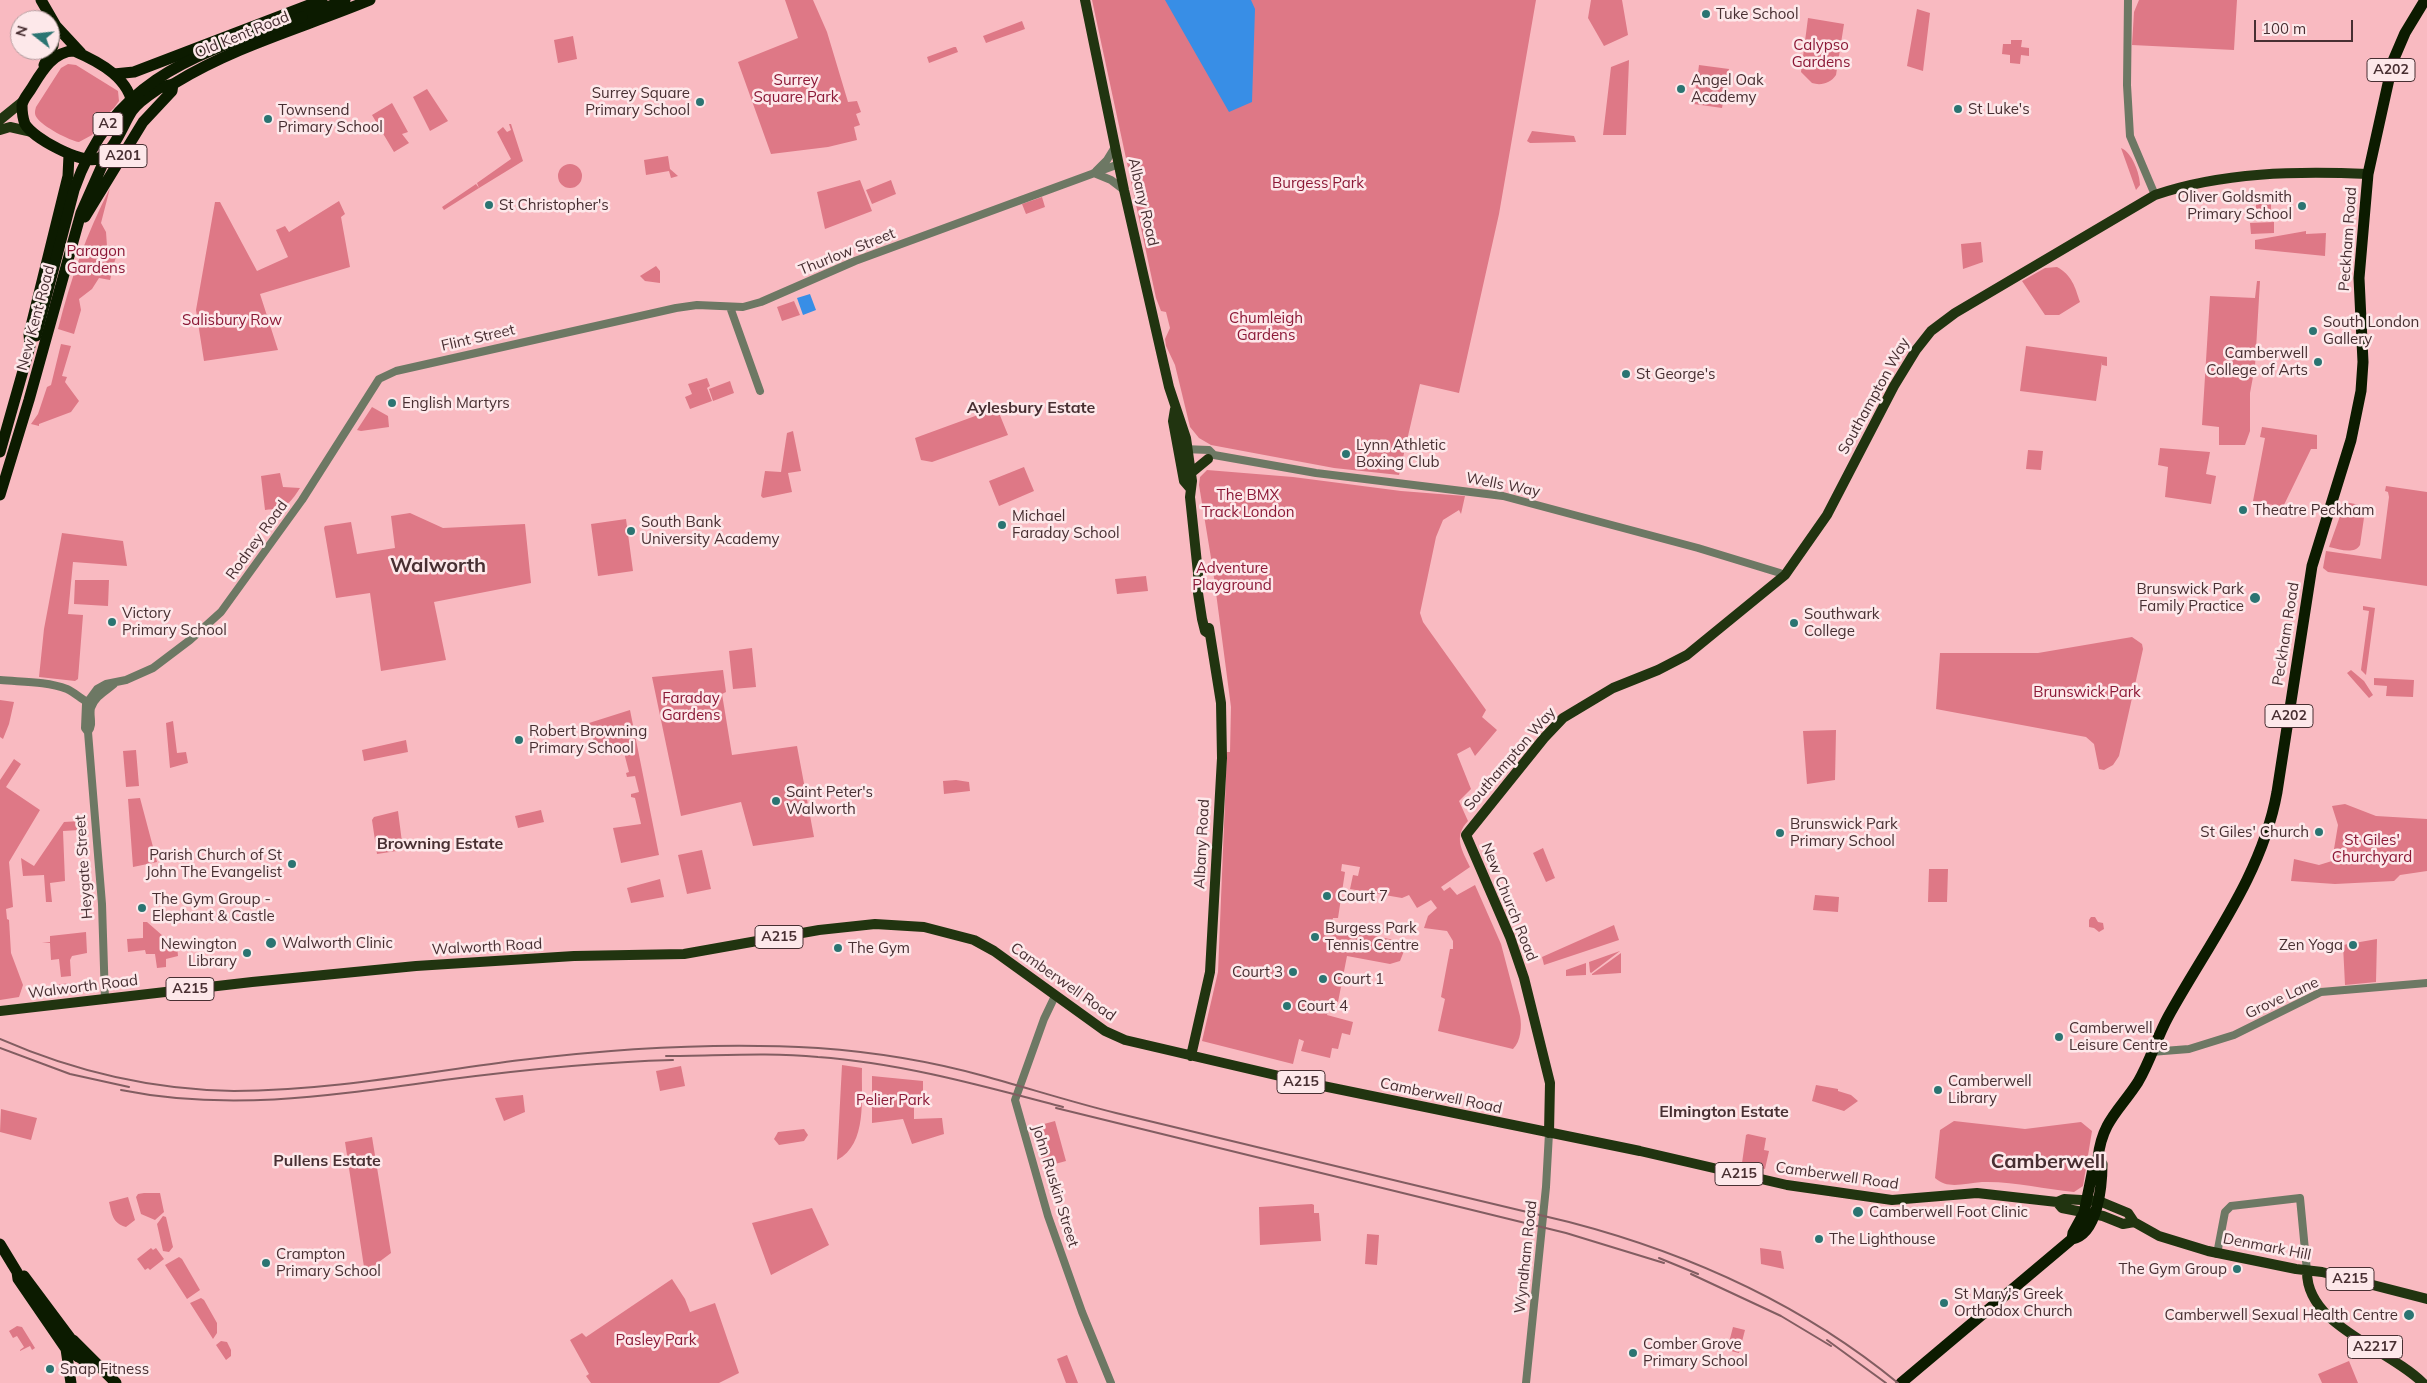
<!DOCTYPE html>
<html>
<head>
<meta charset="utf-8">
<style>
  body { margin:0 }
  #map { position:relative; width:2427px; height:1383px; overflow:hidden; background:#f9bac1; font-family:Mulish,sans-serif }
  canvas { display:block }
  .north { position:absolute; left:10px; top:10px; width:50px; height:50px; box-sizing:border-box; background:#fde8ea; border:1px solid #b59ea0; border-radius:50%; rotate:286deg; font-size:14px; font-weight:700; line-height:20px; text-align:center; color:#482f32 }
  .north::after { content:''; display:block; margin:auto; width:18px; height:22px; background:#2b7472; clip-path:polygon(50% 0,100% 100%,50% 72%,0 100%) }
  .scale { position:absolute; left:2254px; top:20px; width:99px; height:22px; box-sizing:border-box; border:2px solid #482f32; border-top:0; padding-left:6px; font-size:15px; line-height:18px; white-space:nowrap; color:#482f32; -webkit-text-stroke:4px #fde8ea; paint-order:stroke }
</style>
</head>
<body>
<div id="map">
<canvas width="2427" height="1383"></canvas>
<div class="north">N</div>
<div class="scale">100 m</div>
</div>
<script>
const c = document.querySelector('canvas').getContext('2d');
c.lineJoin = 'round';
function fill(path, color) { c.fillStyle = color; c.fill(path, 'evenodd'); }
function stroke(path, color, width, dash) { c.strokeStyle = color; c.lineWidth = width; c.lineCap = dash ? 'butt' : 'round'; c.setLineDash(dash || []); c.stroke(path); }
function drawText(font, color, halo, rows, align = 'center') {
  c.font = font + ' Mulish,sans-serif'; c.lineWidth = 5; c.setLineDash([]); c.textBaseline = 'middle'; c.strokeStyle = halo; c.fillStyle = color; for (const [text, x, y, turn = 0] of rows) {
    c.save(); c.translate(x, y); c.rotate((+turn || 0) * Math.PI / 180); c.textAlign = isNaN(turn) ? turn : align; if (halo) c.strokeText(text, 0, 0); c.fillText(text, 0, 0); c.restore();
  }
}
const green = new Path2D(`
  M785,0H813L827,32L848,102L857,101L861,112L856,114L860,125L854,127L857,140L828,147L771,154L738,62L798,38Z
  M1092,0H1536L1499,214L1459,393L1420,384L1399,475L1334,468L1211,445L1199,438L1190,427L1175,365L1166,346L1165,339L1170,328L1166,312L1161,311L1156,298Z
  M1591,0H1622L1628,35L1604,46L1588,18Z
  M2139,0H2237L2234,50L2132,45L2134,12Z
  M1917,9L1930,13L1923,71L1907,66Z
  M1808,18L1844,24L1836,75C1831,83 1821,86 1812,83L1801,72Z
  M1022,21L1025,29L986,43L983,36Z
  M573,36L577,59L558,63L554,40Z
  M2011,40H2022L2021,47L2029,48V56L2021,55L2020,64L2010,63V55L2002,54L2003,44H2011Z
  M954,47H956L958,52L929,63L927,57Z
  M1629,60L1626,135H1603L1611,67Z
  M68,64L76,65L118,91L119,101L114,108L102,119L92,135L79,142C70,141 42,126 37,118C34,114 35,111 36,107L61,68Z
  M1699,65L1729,69L1722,108L1694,104Z
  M427,89L448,121L430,131L413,97Z
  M392,103L408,132L402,134L409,143L394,152L372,115Z
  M509,124H511L523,161L479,188L477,183L511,159L497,132L503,127L507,132L511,130Z
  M1532,131L1574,136L1576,142L1530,143L1527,141Z
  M2121,148C2132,152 2140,174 2140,185L2136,190Z
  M668,156L670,169L678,176L671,178L669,171L646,175L644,160Z
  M558 176a12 12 0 1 1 24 0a12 12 0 1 1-24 0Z
  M860,180L872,211L825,229L817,192Z
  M891,180L896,194L872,204L866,190Z
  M476,184L479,188L444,210L442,207Z
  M110,188L101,223L106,232L107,246L118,248L110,280L99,278L92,289L79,299L81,310L74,334L58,329C71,278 86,235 110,188Z
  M2271,196V220H2256V197Z
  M1042,197L1045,207L1026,214L1022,204Z
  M339,201L345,214L341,217L350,267L260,294L278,350L204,361L196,310L215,202H220L257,271L288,257L276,230L285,226L289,232Z
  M2274,222V233L2251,234L2250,223Z
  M2306,231V234L2326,233L2325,256L2255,249V240Z
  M1981,242L1983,262L1963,269L1961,244Z
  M656,266L660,271V283L645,281L640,276Z
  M2057,267C2072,275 2075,287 2080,302L2059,315H2045L2022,281L2045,268Z
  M2257,281H2260L2255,366L2250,393V431L2245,445H2219V427L2202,425L2210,296L2255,298Z
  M794,301L800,315L782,321L777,307Z
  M61,344L71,346L62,376L67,377L65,382L79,401L71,412L39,424V426L31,424L38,414L47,387L51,385Z
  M2026,346L2107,357V366L2102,365V362L2096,401L2020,391Z
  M707,378L710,386L707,388L712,401L690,409L685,397L692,394L688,384Z
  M730,381L734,393L713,401L709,389Z
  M372,407L388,416L389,427L361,431L357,430Z
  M997,408L1008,435L932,462L921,460L915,438Z
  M2262,427L2317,435V449H2311L2283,507L2253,501L2265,438L2260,437Z
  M793,431L801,471L788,473L792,492L763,498L761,496L765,471L781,472L787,433Z
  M2160,448L2210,452L2206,474L2216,476L2211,504L2165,497L2168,467L2158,465Z
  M2028,450L2043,451L2041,470L2026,469Z
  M1024,467L1034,491L999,506L989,481Z
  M1207,470L1293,477L1401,491L1465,496L1461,514L1459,510L1443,520L1436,537L1420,613L1423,622L1486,710L1482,717L1497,730L1475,756L1470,747L1457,754L1471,789L1459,801L1468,821C1453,837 1462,850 1470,867L1441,887L1444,891L1450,887L1457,895L1475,885L1501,944L1520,1016C1522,1026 1521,1041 1513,1049L1438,1031L1445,999L1441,997L1450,949H1453V941L1447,931L1424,928L1428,916L1437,908L1431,900L1417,908L1409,895L1402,898L1350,889L1353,875L1358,876L1360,867L1342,864L1341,871L1345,872L1338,918H1333L1331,927L1399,941L1404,951L1400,961L1390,964L1347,956L1338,1002L1331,1000L1327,1015L1353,1022L1350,1035L1342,1033L1338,1049L1332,1048L1330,1058L1301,1051L1304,1041L1299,1039L1293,1064L1202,1041L1218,972L1227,752H1230L1231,707L1213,570L1199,485L1200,477Z
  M280,473L283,487L300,488C289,505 286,508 265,510L261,476Z
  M2386,486L2427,492V586L2328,572L2323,568L2326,551L2381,559L2389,497L2388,492L2385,491Z
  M2345,502L2360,505L2365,511L2360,545C2354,555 2339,549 2329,547Z
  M410,513L443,528L525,524L531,583L434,602L446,660L381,671L370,593L336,598L324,528L325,526L351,522L357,554L395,548L391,516Z
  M626,519L633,571L598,576L591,524Z
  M62,533L123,541L127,566L73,562L68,614L83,615L78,679L75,681L39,677L44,629Z
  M1146,576L1148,591L1117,594L1115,579Z
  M75,580H109L108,606L74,604Z
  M2363,606L2375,608L2366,675L2361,670L2369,611L2363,610Z
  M2132,637L2142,644L2143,649L2119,756L2113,765L2104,770L2099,769L2094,744L2086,737L1936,709L1940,653H2038Z
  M752,648L756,687L733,689L729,651Z
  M723,670L726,692L722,694L732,755L797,746L814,837L753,846L741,802L681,816L652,677Z
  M2351,670L2364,681L2373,695L2369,698L2347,673Z
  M2374,678L2414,680L2413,697L2386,696L2387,686L2374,685Z
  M0,700L14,702L9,724L3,739L0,737Z
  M630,710L659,855L621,863L613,828L641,824L635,798L631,797V794L639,792L635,776L627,777L626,773L629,772L622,745L596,753L589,723Z
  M173,721L177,753L186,752L188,763L170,768L166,723Z
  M1836,730L1835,780L1807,784L1803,731Z
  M406,740L408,752L364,761L362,750Z
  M136,750L139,786L126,787L123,751Z
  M14,759L21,764L6,787L40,810L9,862L13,907L6,909L7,919L9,920L11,953L23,985L19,997L0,1000V780Z
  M956,780L969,782L970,791L944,794L943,781Z
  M140,798L157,862L133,867L128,799Z
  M2345,804L2376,816L2427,819V871L2400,875L2394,881L2335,884L2291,881L2294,859L2319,865L2332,861L2338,825L2332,806Z
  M541,810L544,822L518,828L515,816Z
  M398,811L403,850L377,854L372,820L374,817Z
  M80,821V830L63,831L65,881L50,883L52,902H46L44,875L23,876L21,858L34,866L64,822Z
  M1543,848L1555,878L1546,882L1533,853Z
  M702,850L711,889L687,894L678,855Z
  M1929,869H1948L1947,902H1928Z
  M660,879L664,897L631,903L627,888Z
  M1815,895L1839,897L1838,912L1813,910Z
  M2091,917H2095L2098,922L2103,923L2104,929L2099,932L2094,928L2089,927V920Z
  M143,922H147L171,943L177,945L178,956L166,959V967L157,968L155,954H146L145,950L128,952L127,939L143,938Z
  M1614,925L1619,940L1544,965L1542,957Z
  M86,932L87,953L72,956L70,960L71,976L61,977L59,959L51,960L50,943H42L50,942V936Z
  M2377,939L2376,982L2345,985L2343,945Z
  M1620,951L1591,973L1590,972L1589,962Z
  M1621,953V973L1592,975V974Z
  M1586,963V975L1566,976V970Z
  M71,983H80L84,990L82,993L38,997L33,994L35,987L52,988L54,985Z
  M842,1065L862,1068C861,1097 868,1144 837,1160Z
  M681,1066L685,1086L660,1091L656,1071Z
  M872,1076L923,1081V1106L914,1107V1119L942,1118L944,1134L912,1144L903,1119L872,1123Z
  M1816,1085L1838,1089V1091L1851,1095L1858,1101L1844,1111L1812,1101Z
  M523,1095L525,1112L504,1121L495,1098Z
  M1,1109L37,1118L31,1140L0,1132Z
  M1055,1121L1066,1161L1044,1167L1033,1127Z
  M1954,1121L2025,1129L2081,1122L2092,1131L2083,1186L2074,1192C2044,1189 2013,1181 1982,1182C1965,1183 1948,1190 1935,1178L1940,1130Z
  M804,1129L808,1135L804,1141L779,1145L774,1139L778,1132Z
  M1748,1134L1766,1138L1764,1150L1769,1151L1765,1169L1742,1163L1746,1135Z
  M372,1137L391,1253L371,1268L364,1267L345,1142Z
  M144,1193H160L164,1212L155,1220L141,1214L136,1197L138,1194Z
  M128,1197L135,1220L126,1227C112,1223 112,1214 109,1202Z
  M1312,1204L1314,1205V1213H1319L1321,1241L1260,1245L1259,1207Z
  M812,1208L829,1245L771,1275L752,1223Z
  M163,1216L166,1217L173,1247L169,1252L163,1251L157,1224Z
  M1367,1234L1379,1235L1377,1265L1365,1264Z
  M151,1248L153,1250L156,1248L164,1259L150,1270L148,1268L145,1270L137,1259Z
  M1760,1248L1781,1251L1784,1269L1761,1264Z
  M179,1257L182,1259L200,1290L187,1299L165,1265Z
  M672,1279L685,1299L690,1312L715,1303L739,1373L719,1383H591L586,1376L589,1374L570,1340L582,1333L586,1337Z
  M201,1298L204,1300L217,1323V1333L213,1339L190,1303Z
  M17,1326L22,1327L35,1348L32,1350L30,1346L20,1351V1350L24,1347L17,1336L13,1338L9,1331Z
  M1733,1327L1745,1330L1739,1353L1727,1350Z
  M221,1341L227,1342L231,1350V1356L226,1360L216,1345Z
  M1067,1355L1078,1383H1066L1057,1359Z
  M2349,1361L2358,1383H2322L2318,1374Z`);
const water = new Path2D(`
  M1165,0H1251L1255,9L1252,102L1229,112Z
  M810,294L816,310L803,315L797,298Z`);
const minor = new Path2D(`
  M2128,0L2127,85L2130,136L2155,195
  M1096,171L1107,160L1115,147
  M1094,173L1111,180L1124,190
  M730,307L760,391
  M1183,449L1209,450L1214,455L1316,473L1503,496L1698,548L1780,573
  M0,680C22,682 46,681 67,689C74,692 80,698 87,702
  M88,732C94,725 89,716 91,708C95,696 106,691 114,684
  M1055,996L1044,1019L1015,1100L1048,1216L1082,1312L1111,1383
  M105,1000L102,904L88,732L85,728L86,704L97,689L106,684L126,680L153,668L190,640L221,612L302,500L379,379L396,371L676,308L697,305L743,307L761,302L855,261L1119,164
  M2151,1052L2189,1049L2234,1035L2321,992L2427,983
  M2217,1254L2225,1212L2231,1206L2300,1198L2307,1271
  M1526,1383L1546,1187L1549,1133`);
const major = new Path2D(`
  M1085,0L1124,190L1169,387L1186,438L1192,481L1190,497L1198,573V593L1202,619L1205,631L1208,633
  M0,120L22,102
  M0,130L10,127L32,132
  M1175,409L1173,421L1184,481L1190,488
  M1191,473L1208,459
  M0,1011L252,982L416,966L574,956L684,954L819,930L875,924L924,927L974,940L994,951L1105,1031L1125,1040L1318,1085L1640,1151L1787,1185L1892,1200L1977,1193L2057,1202L2064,1199L2099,1201L2128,1213L2134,1222L2159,1236L2208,1251L2296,1269L2322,1272L2427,1299
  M1191,1056L1210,972L1222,758L1221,703L1209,628
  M1549,1133L1550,1083L1524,978L1510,937L1466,835L1544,738L1563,718L1613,688L1658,670L1687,655L1785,575L1827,515L1894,386L1916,350L1931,331L1955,313L2155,195C2223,172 2296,171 2368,174
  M2057,1202L2062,1208L2103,1216L2123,1224L2134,1222
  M2307,1271C2306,1326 2388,1348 2423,1383`);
const highway = new Path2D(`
  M41,0L56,26L81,53
  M302,17L345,0
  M44,65L53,46L56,26
  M114,74L134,72L322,0
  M133,109C131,79 100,62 74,51C53,51 41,73 31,89C28,94 23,99 22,105C22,111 23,119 25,124C33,138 81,164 97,159C115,152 122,126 132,111C138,102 149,95 158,89C164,85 170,86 175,83C235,46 305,27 370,0
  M85,217L143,122L172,91L173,84
  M0,452L30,346L29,334L68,176L69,155
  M0,495L29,400L81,213L108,152
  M2098,1158C2102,1121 2120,1110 2138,1082C2150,1062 2157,1037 2168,1017C2208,944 2262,876 2277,792L2312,566L2351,440L2361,391L2363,362L2359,278L2368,174L2393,61L2405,33L2425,0
  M2072,1239L2073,1233L2084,1213L2094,1164L2098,1158
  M0,1244L17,1272L18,1279L66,1349L82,1359L91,1360
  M24,1276L71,1339L78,1357
  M73,1340L116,1383
  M66,1349L71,1383
  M1901,1383L2072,1239C2098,1234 2102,1185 2102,1164L2098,1158`);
const rail = new Path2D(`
  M0,1039C73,1071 154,1090 234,1091C330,1091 426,1072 521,1060C619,1048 720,1042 818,1048C874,1052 930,1061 984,1076C1028,1088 1071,1102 1116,1113C1266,1150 1418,1186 1569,1222C1688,1253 1803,1305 1898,1383
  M0,1048L70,1074L129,1087
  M666,1056C716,1056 767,1052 818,1057C901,1063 983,1086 1063,1107
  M121,1090C230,1112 336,1095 444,1080C521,1070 596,1062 673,1060
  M1056,1108L1566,1233L1664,1263
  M1659,1258L1698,1274
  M1691,1274L1781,1316L1831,1346
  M1827,1340L1886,1383`);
const highwayBridge = new Path2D(`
  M36,336L74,190C114,76 198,54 302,17`);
const markers = [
  [1706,14,5,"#2b7472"],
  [1681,89,5,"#2b7472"],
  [700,102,5,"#2b7472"],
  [1958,109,5,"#2b7472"],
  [268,119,5,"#2b7472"],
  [489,205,5,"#2b7472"],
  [2302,206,5,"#2b7472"],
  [2313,331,5,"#2b7472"],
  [2318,362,5,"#2b7472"],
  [1626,374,5,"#2b7472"],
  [392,403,5,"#2b7472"],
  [1346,454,5,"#2b7472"],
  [2243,510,5,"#2b7472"],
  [1002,525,5,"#2b7472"],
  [631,531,5,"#2b7472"],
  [2255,598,6,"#2b7472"],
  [112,622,5,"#2b7472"],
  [1794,623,5,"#2b7472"],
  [519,740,5,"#2b7472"],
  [776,801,5,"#2b7472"],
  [2319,832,5,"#2b7472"],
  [1780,833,5,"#2b7472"],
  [292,864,5,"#2b7472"],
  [1327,896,5,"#2b7472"],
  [142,908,5,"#2b7472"],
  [1315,937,5,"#2b7472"],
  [271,943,6,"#2b7472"],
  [2353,945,5,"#2b7472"],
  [838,948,5,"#2b7472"],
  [247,953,5,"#2b7472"],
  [1293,972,5,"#2b7472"],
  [1323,979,5,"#2b7472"],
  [1287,1006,5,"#2b7472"],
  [2059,1037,5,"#2b7472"],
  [1938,1090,5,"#2b7472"],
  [1858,1212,6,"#2b7472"],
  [1819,1239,5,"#2b7472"],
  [266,1263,5,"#2b7472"],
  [2237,1269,5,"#2b7472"],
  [1944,1303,5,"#2b7472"],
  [2409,1315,6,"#2b7472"],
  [1633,1353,5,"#2b7472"],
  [50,1369,5,"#2b7472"]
];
const shields = [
  [2391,70,48],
  [108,124,30],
  [123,156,48],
  [2289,716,48],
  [779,937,48],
  [190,989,48],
  [1301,1082,48],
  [1739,1174,48],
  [2350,1279,48],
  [2375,1347,55]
];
const shieldNames = [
  ["A202",2391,70],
  ["A2",108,124],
  ["A201",123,156],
  ["A202",2289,716],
  ["A215",779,937],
  ["A215",190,989],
  ["A215",1301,1082],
  ["A215",1739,1174],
  ["A215",2350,1279],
  ["A2217",2375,1347]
];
const poiNames = [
  ["Tuke School",1716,14],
  ["Angel Oak",1691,80],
  ["Academy",1691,97],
  ["Surrey Square",690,93,"right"],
  ["Primary School",690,110,"right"],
  ["St Luke's",1968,109],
  ["Townsend",278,110],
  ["Primary School",278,127],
  ["Oliver Goldsmith",2292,197,"right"],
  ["Primary School",2292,214,"right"],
  ["St Christopher's",499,205],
  ["South London",2323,322],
  ["Gallery",2323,339],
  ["Camberwell",2308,353,"right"],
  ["College of Arts",2308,370,"right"],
  ["St George's",1636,374],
  ["English Martyrs",402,403],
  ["Lynn Athletic",1356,445],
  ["Boxing Club",1356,462],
  ["Theatre Peckham",2253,510],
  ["Michael",1012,516],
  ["Faraday School",1012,533],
  ["South Bank",641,522],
  ["University Academy",641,539],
  ["Brunswick Park",2244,589,"right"],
  ["Family Practice",2244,606,"right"],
  ["Victory",122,613],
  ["Primary School",122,630],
  ["Southwark",1804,614],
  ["College",1804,631],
  ["Robert Browning",529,731],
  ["Primary School",529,748],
  ["Saint Peter's",786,792],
  ["Walworth",786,809],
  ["Brunswick Park",1790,824],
  ["Primary School",1790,841],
  ["St Giles' Church",2309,832,"right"],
  ["Parish Church of St",282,855,"right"],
  ["John The Evangelist",282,872,"right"],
  ["Court 7",1337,896],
  ["The Gym Group -",152,899],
  ["Elephant & Castle",152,916],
  ["Burgess Park",1325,928],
  ["Tennis Centre",1325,945],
  ["Walworth Clinic",282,943],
  ["Newington",237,944,"right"],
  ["Library",237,961,"right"],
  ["Zen Yoga",2343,945,"right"],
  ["The Gym",848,948],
  ["Court 3",1283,972,"right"],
  ["Court 1",1333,979],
  ["Court 4",1297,1006],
  ["Camberwell",2069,1028],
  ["Leisure Centre",2069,1045],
  ["Camberwell",1948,1081],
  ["Library",1948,1098],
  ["Camberwell Foot Clinic",1869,1212],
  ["The Lighthouse",1829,1239],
  ["Crampton",276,1254],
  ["Primary School",276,1271],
  ["The Gym Group",2227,1269,"right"],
  ["St Mary's Greek",1954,1294],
  ["Orthodox Church",1954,1311],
  ["Camberwell Sexual Health Centre",2398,1315,"right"],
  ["Comber Grove",1643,1344],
  ["Primary School",1643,1361],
  ["Snap Fitness",60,1369]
];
const streetNames = [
  ["Old Kent Road",242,35,-22],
  ["Albany Road",1143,202,77],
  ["Peckham Road",2348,239,-86],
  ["Thurlow Street",847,252,-22],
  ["New Kent Road",36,318,-75],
  ["Flint Street",478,338,-13],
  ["Southampton Way",1874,396,-61],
  ["Wells Way",1503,485,11],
  ["Rodney Road",257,540,-54],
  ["Peckham Road",2286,634,-81],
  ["Southampton Way",1510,759,-49],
  ["Albany Road",1202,844,-87],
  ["Heygate Street",84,867,-94],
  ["New Church Road",1509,902,68],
  ["Walworth Road",487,947,-3],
  ["Camberwell Road",1063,982,35],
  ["Walworth Road",83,987,-7],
  ["Grove Lane",2282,998,-25],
  ["Camberwell Road",1441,1096,12],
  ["Camberwell Road",1837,1176,8],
  ["John Ruskin Street",1055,1186,73],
  ["Denmark Hill",2267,1247,11],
  ["Wyndham Road",1526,1257,-84]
];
const parkNames = [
  ["Calypso",1821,45],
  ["Gardens",1821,62],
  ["Surrey",796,80],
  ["Square Park",796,97],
  ["Burgess Park",1318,183],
  ["Paragon",96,251],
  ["Gardens",96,268],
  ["Chumleigh",1266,318],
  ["Gardens",1266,335],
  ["Salisbury Row",232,320],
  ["The BMX",1248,495],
  ["Track London",1248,512],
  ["Adventure",1232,568],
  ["Playground",1232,585],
  ["Brunswick Park",2087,692],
  ["Faraday",691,698],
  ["Gardens",691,715],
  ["St Giles'",2372,840],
  ["Churchyard",2372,857],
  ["Pelier Park",893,1100],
  ["Pasley Park",656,1340]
];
const neighbourhoodNames = [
  ["Aylesbury Estate",1031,408],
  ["Browning Estate",440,844],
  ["Elmington Estate",1724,1112],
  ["Pullens Estate",327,1161]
];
const districtNames = [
  ["Walworth",438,566],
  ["Camberwell",2048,1162]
];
fill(green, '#de7886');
fill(water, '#388ee6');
stroke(minor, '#6d7864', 8);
stroke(major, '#213410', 10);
stroke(highway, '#0c1b00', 11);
stroke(rail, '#825d61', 2);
stroke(highwayBridge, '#0c1b00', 11);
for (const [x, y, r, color] of markers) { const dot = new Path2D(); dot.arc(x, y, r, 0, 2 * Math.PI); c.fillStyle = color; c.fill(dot); stroke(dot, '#fde8ea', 2); }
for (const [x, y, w] of shields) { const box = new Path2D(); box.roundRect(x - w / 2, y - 11.5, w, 23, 4); c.fillStyle = '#fde8ea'; c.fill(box); stroke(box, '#482f32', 1); }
drawText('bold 14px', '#482f32', null, shieldNames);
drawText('15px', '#482f32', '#fde8ea', poiNames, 'left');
drawText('15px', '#482f32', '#fde8ea', streetNames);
drawText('15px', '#8c1937', '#fde8ea', parkNames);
drawText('bold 16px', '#482f32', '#fde8ea', neighbourhoodNames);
drawText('bold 20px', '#482f32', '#fde8ea', districtNames);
</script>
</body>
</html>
